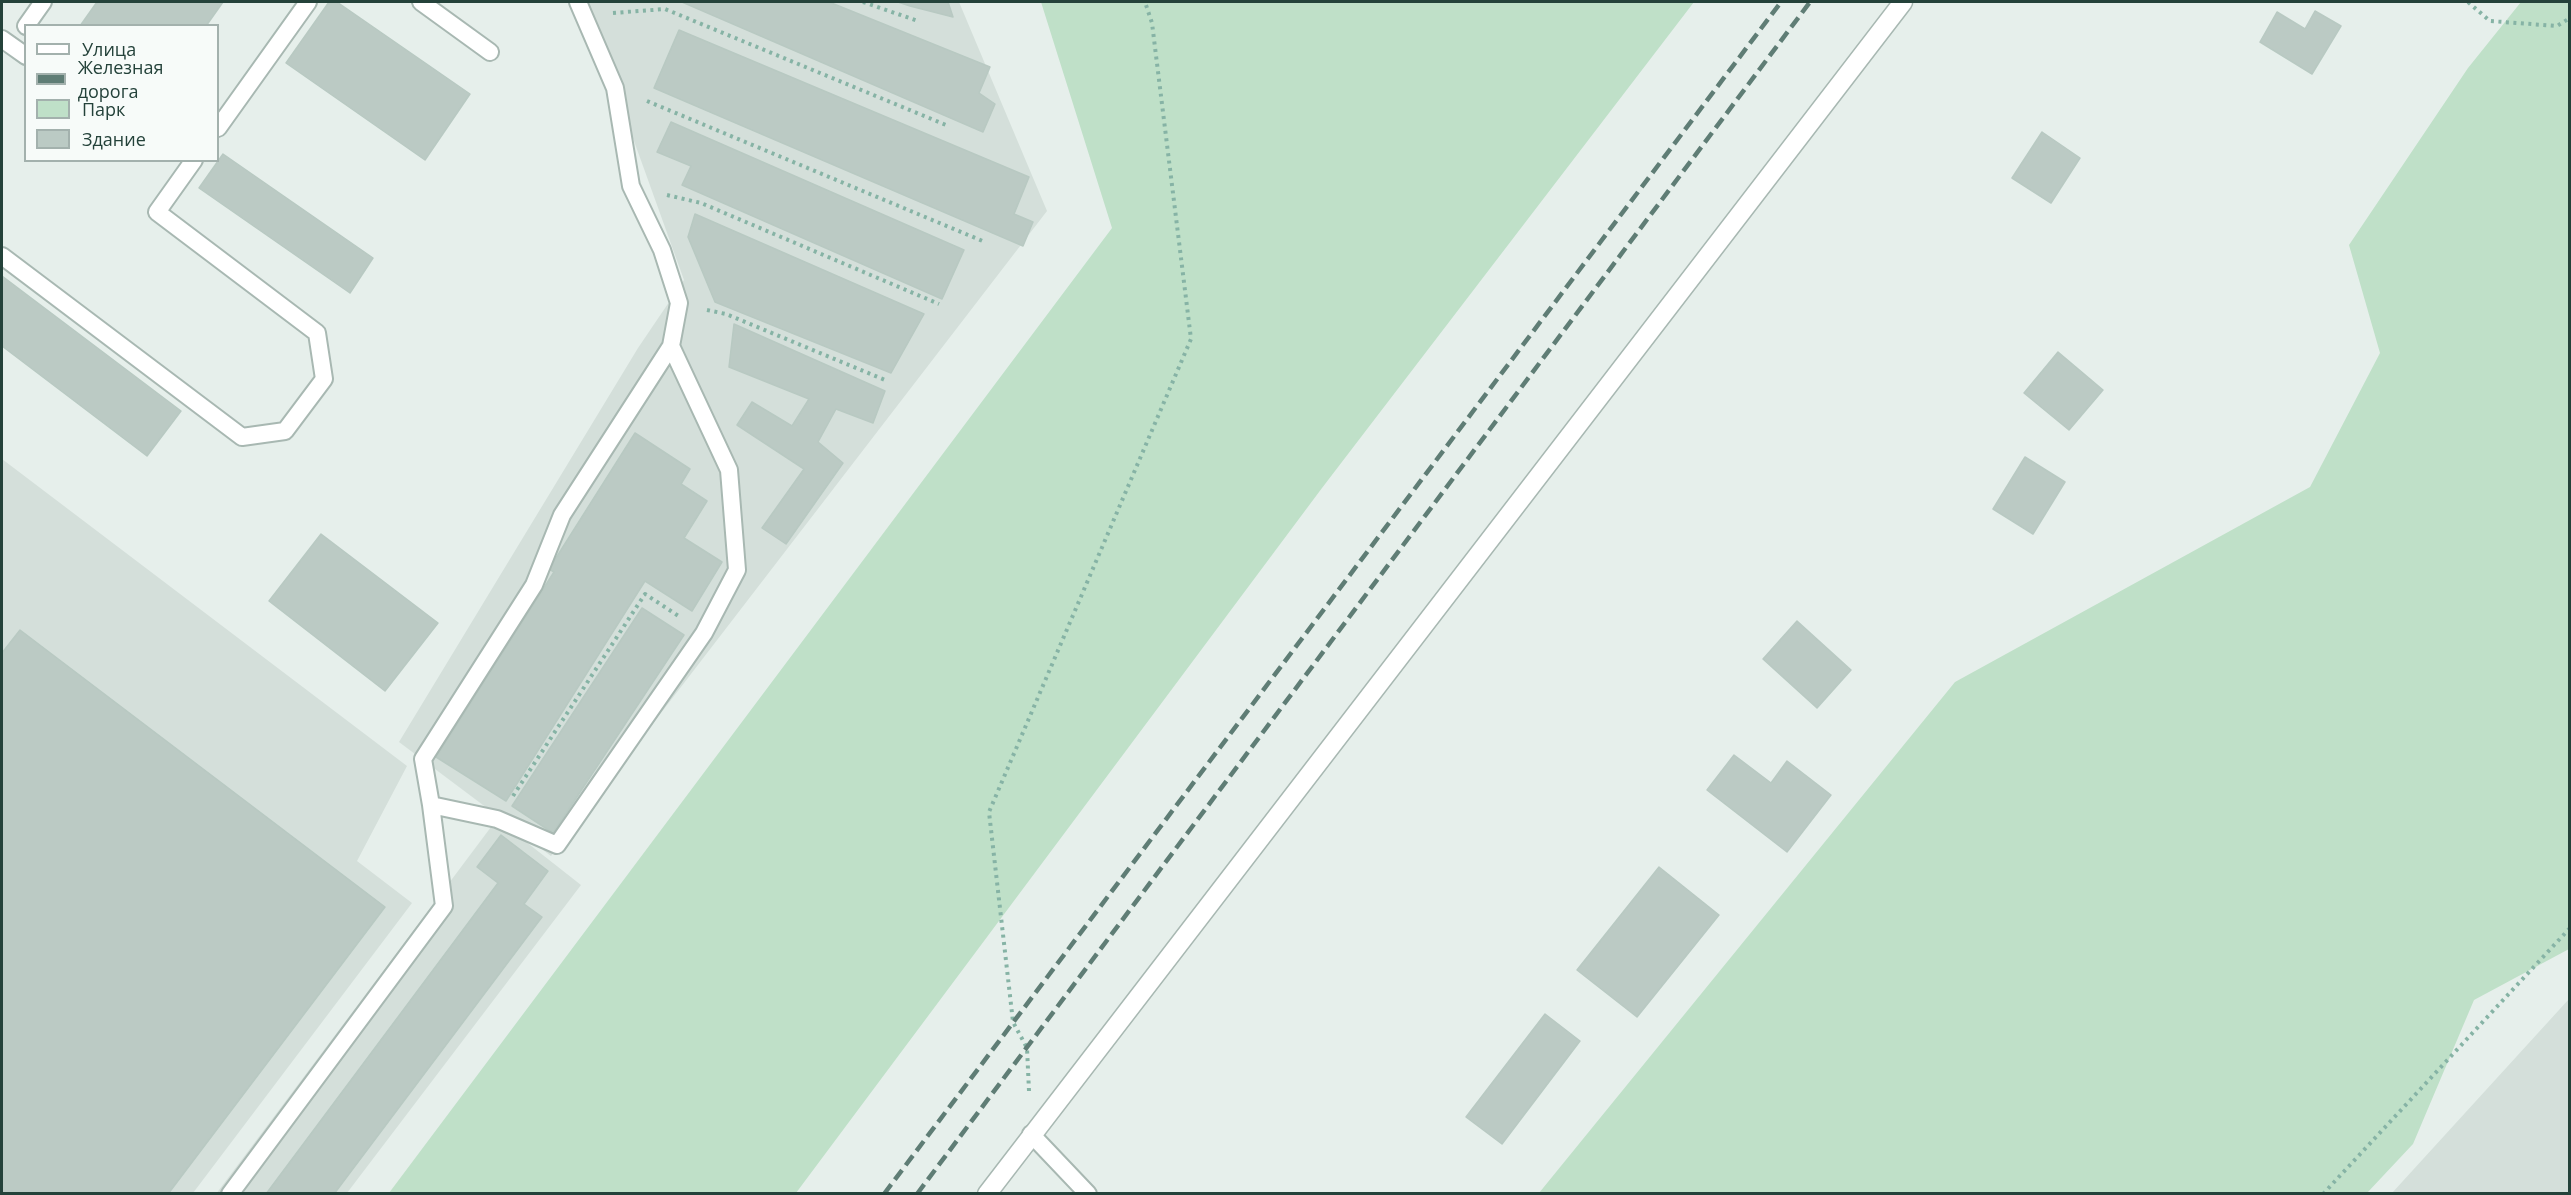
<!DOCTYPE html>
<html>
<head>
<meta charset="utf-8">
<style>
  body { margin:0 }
  #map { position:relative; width:2571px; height:1195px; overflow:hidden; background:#e6efeb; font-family:"Open Sans",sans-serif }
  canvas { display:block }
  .frame { position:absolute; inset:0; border:3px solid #24423a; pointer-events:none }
  .legend { position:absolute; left:24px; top:24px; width:195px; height:138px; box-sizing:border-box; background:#f7fbf9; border:2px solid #a3b1ad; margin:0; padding:8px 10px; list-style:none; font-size:18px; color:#24423a }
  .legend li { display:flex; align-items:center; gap:12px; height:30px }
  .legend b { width:30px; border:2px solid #a3b1ad }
</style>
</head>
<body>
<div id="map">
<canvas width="2571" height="1195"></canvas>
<div class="frame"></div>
<ul class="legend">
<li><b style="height:8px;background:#fff"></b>Улица</li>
<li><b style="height:8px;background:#5f7d75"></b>Железная дорога</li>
<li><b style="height:16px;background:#bfe0c8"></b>Парк</li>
<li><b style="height:16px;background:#bbcac4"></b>Здание</li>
</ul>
</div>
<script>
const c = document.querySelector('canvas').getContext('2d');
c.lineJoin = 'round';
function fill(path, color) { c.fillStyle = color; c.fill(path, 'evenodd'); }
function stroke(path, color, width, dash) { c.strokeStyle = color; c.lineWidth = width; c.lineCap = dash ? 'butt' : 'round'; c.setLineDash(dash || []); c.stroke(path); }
const built = new Path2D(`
  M584,2H959L1047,211L551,856L399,742L638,348L684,280Z
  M2,459L407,766L357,861L412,903L193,1193H2Z
  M497,819L581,885L347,1193L216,1194Z
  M2569,999V1193H2392Z`);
const green = new Path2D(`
  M1041,2H1694L1322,488L796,1193H389L1112,228Z
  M2521,2H2569V949L2474,1000L2413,1144L2367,1193H1539L1955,682L2310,487L2380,353L2349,245L2468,68Z`);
const building = new Path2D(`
  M97,2H223L206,26H80Z
  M329,2H337L470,94L425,160L286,63Z
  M682,2H829L990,67L979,93L995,104L983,132Z
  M898,2H948L953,17L910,6Z
  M2315,11L2341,26L2312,74L2260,42L2277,12L2305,29Z
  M679,30L1029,177L1014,214L1033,222L1023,246L654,88Z
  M671,122L964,250L942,299L682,185L691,166L657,152Z
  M2042,132L2080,158L2051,203L2012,178Z
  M223,154L373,258L350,293L199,188Z
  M695,214L924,314L891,373L715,302L688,237Z
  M2,276L181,411L147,456L2,346Z
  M734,324L885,391L873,423L836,409L818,442L843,463L786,544L762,528L804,469L737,425L752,402L792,426L809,399L729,367Z
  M2058,352L2103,390L2069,430L2024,393Z
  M635,433L690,469L681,484L707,501L684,538L722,562L692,611L645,581L506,801L436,757L554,572L549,569Z
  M2025,457L2065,482L2033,534L1993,509Z
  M321,534L438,623L385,691L269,601Z
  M642,608L684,635L553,833L512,806Z
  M1797,621L1851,670L1817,708L1763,659Z
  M20,630L385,907L168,1194H2V653Z
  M1734,755L1771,783L1787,761L1831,795L1787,852L1707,790Z
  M501,835L548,871L524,904L542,917L334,1194H266L498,883L477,867Z
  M1659,867L1719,915L1637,1017L1577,970Z
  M1545,1014L1580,1041L1502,1144L1466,1117Z`);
const path = new Path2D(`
  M863,2L918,21
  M2468,2L2490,21L2557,26L2570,18
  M613,13L665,9L946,125
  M647,101L985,242
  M667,195L701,203L939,304
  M707,310L726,314L885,380
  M513,796L645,594L680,617
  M1029,1091L1027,1048L1013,1022L989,812L1191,339L1152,23L1145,2
  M2323,1194L2570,928`);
const lane = new Path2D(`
  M421,2L490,52
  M26,26L43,2
  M2,39L26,56
  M218,128L308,2
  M2,256L242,437L285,431L324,379L317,333L157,212L194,160
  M431,805L497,819L557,845L704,633L737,570L729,470L671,346
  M1031,1134L1088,1194
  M230,1194L444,906L431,805L423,759L534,585L562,515L671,346L679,303L662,250L631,186L615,88L578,2`);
const street = new Path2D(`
  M987,1194L1903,2`);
const rail = new Path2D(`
  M884,1194L1781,2
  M917,1194L1810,2`);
fill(built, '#d4dfda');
fill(green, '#bfe0c8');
fill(building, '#bbcac4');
stroke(building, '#b8c9c2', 1.5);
stroke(lane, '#a8b8b2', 20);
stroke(street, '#a8b8b2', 21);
stroke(path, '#86b3a5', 4, [3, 4.5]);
stroke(lane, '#fff', 16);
stroke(street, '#fff', 18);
stroke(rail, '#5f7d75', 4.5, [12, 6]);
</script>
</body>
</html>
